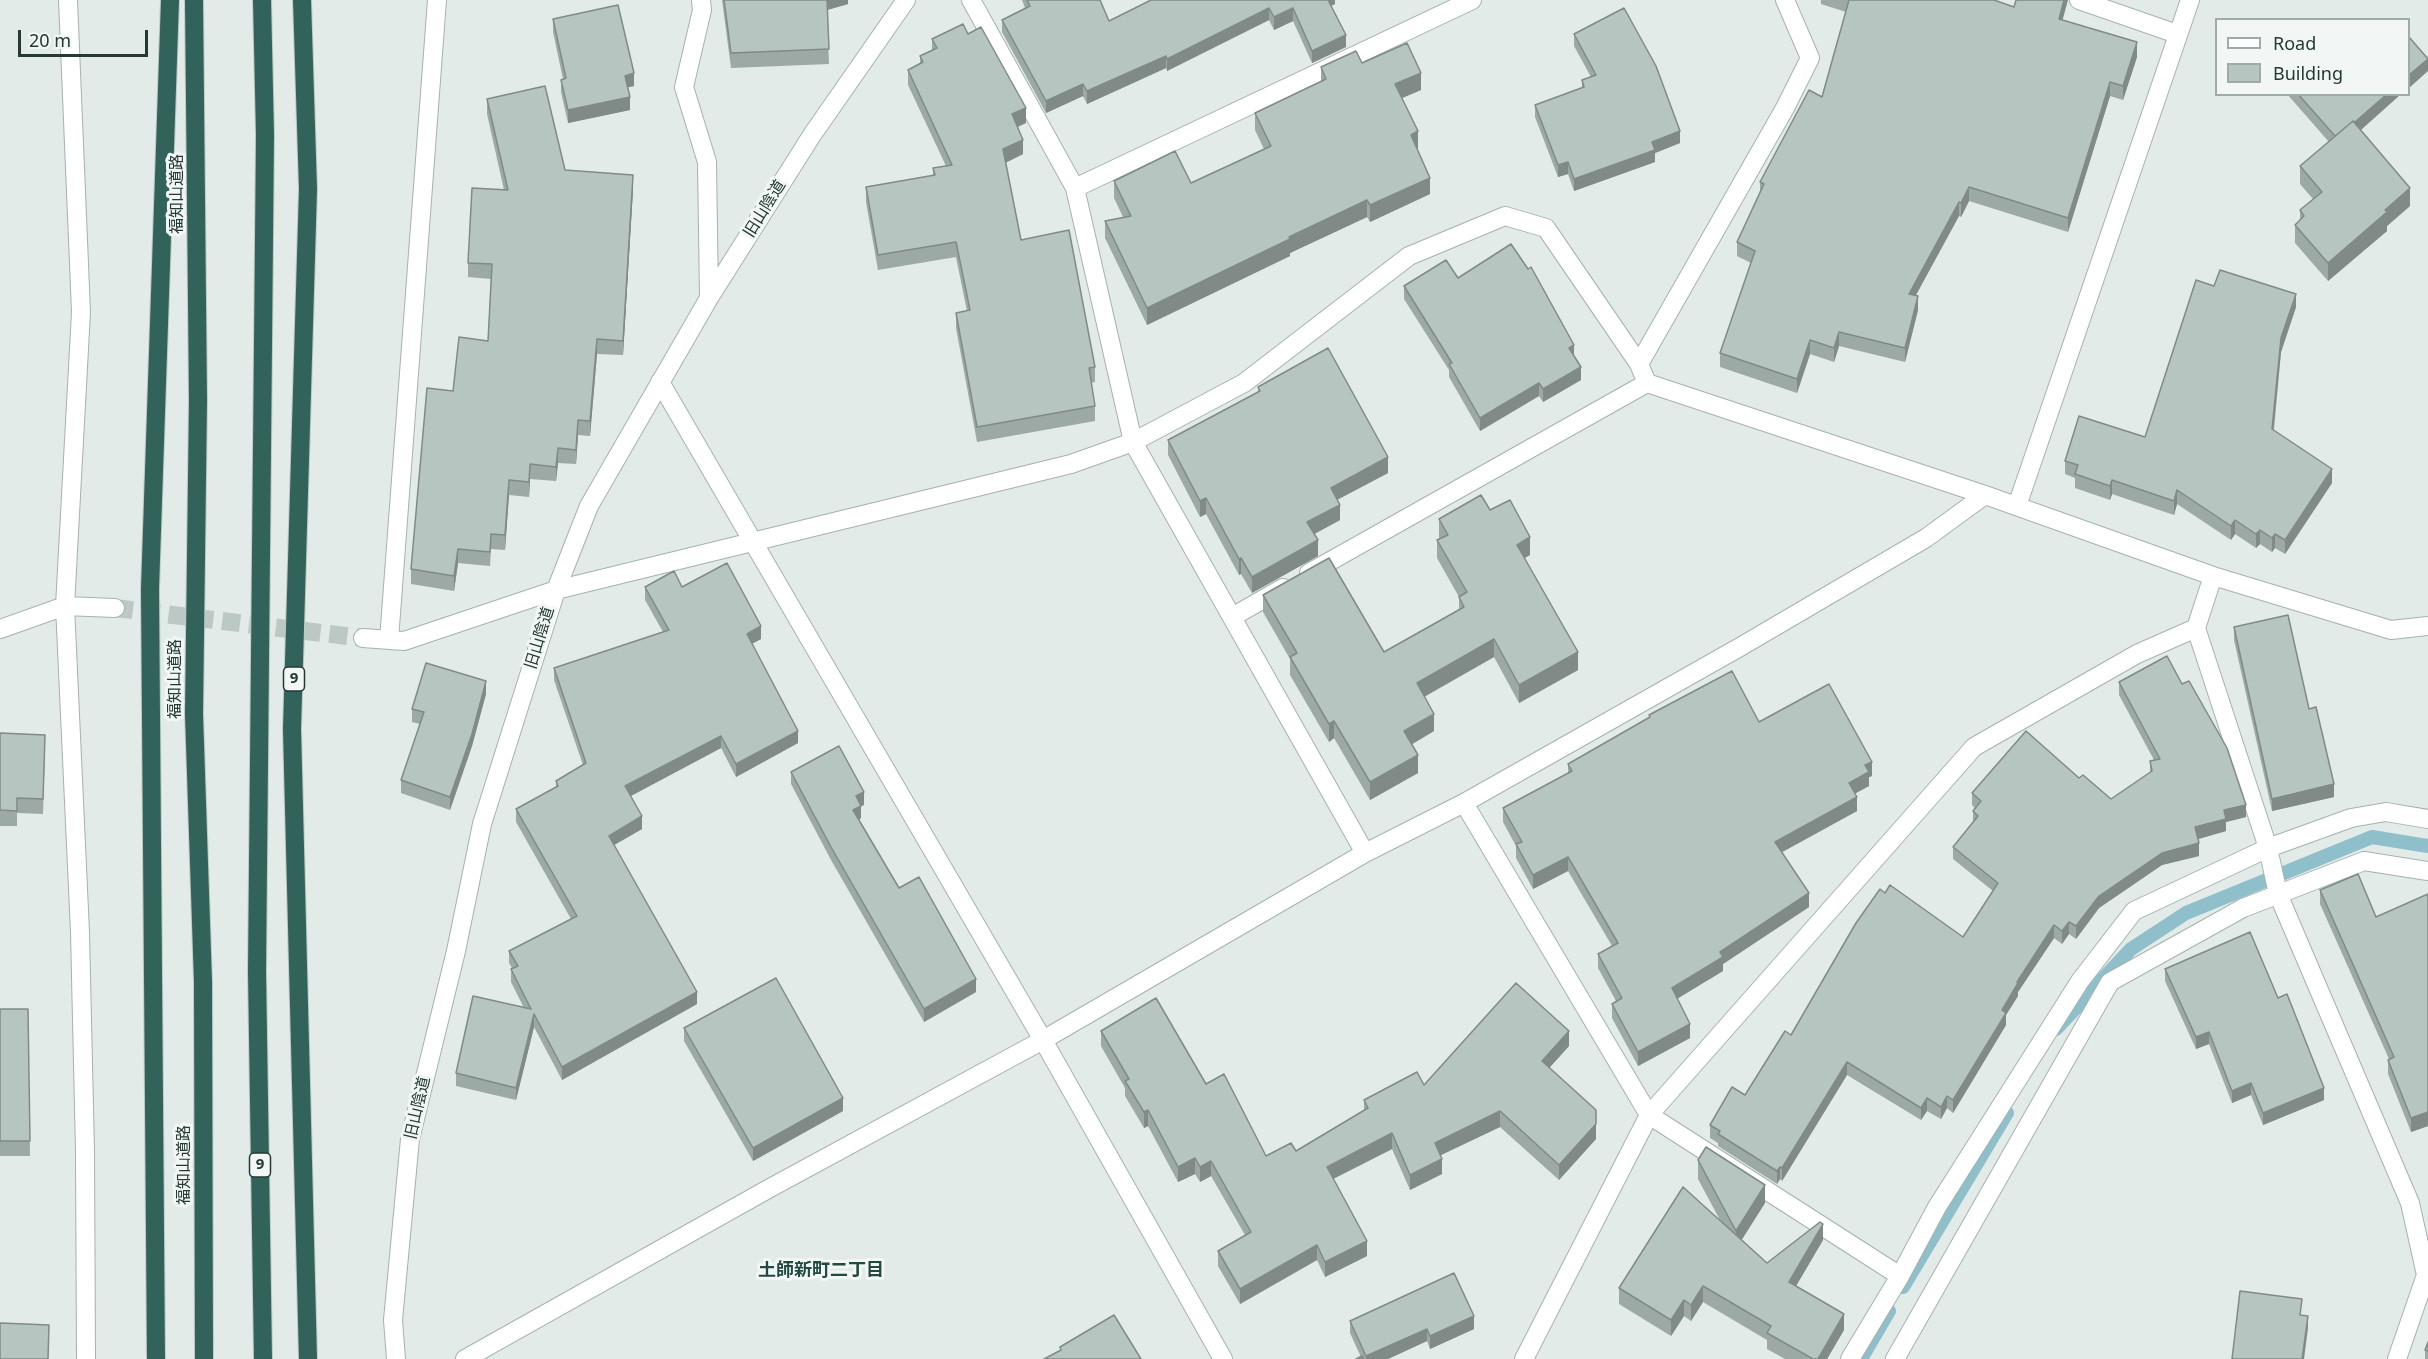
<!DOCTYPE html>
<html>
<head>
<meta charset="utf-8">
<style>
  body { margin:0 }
  #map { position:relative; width:2428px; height:1359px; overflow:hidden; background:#e2ebe7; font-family:"Noto Sans",sans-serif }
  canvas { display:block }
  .legend { position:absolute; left:2215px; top:18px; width:195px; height:78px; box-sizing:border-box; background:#f2f7f5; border:2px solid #9faba8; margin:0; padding:8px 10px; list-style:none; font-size:18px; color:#233a35 }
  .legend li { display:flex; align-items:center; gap:12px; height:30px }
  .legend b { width:30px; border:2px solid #9faba8 }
  .scale { position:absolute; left:18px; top:30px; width:130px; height:27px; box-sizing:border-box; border:3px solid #233a35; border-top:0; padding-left:8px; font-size:18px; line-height:21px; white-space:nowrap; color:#233a35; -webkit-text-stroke:4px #f2f7f5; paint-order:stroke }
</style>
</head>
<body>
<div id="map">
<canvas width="2428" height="1359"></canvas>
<ul class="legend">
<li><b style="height:8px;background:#fff"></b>Road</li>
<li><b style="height:16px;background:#b7c5c0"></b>Building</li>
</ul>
<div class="scale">20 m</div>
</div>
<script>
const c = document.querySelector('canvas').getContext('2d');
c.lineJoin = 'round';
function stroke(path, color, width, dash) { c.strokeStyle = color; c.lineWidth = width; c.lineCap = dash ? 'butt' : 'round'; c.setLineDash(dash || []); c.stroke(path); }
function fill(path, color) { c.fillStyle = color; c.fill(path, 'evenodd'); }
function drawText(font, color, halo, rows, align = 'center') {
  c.font = font + ' "Noto Sans","Noto Sans JP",sans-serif'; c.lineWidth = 6; c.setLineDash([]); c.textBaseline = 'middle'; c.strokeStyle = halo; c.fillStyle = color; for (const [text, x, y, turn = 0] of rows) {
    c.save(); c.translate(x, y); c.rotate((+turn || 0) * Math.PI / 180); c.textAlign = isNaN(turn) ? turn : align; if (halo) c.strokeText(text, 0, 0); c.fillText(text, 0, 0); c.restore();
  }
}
const stream = new Path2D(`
  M2056,1029L2131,949L2186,913L2372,837L2428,846
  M1903,1287L2007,1113
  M1861,1359L1889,1311`);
const streetTunnel = new Path2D(`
  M115,608L363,638`);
const street = new Path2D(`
  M68,0L81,312L65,606L80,932L85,1151L86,1359
  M701,0L702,10L684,87L707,162L709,298
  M971,0L1075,188L1133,442L1365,853
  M2079,0L2177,34
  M1075,188L1472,0
  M1639,364L1785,108L1810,58L1785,0
  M660,382L1043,1040L1223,1359
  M1647,383L1985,495L2213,576L2391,630L2428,626
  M2017,506L2190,0
  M2213,576L2196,628L2268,848L2278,894L2410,1203L2426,1275L2397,1359
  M1232,617L1283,588
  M0,629L65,606L115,608
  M363,638L404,641L556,590L1071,464L1133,442L1244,383L1409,256L1505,216L1546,228L1639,364L1647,383L1309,573
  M389,640L437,0
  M1464,803L1649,1115L1900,1276
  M396,1359L393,1320L410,1139L456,951L482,824L556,590L589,506L709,298L812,135L906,0
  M465,1359L770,1188L1043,1040L1365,853L1464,803L1740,647L1926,538L1985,495
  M1524,1359L1649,1115L1974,747L2137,654L2196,628
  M1850,1359L1900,1276L1937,1207L2080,981L2134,911L2268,848L2351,818L2386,812L2428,819
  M1895,1359L2110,982L2243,908L2364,861L2428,871`);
const highway = new Path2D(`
  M194,0L198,400L194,714L203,982L204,1359
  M262,0L265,135L257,971L263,1359
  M302,0L308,189L292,729L308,1359
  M156,1359L150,589L170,0`);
const wall = new Path2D(`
  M722,0H848V4L827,10L829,64L731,68Z
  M1022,0H1100L1109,21L1335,0V4L1331,6L1346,47L1312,63L1293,21L1274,30L1269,20L1167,71L1166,68L1087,104L1083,96L1046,113L1002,32V20L1025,8Z
  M1821,0H1994L2014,7L2063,20L2137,57L2123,100L2110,96L2068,232L1969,201L1961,217L1959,216L1915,296L1918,310L1905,362L1839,346L1834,362L1810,354L1797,393L1720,367V353L1751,263L1737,256V242L1760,191V182L1822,97L1846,12L1821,4Z
  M553,19L634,86L628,87L630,110L568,123L561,92V80L563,79L553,32Z
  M968,34L1026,123L1018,127L1023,154L1005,163L1021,240L1095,367V382L1091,383L1095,406V421L977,442L956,328V313L967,311L956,257L878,270L866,202V187L933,176V168L946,166L908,85V70L920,64V56L932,50V39Z
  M1574,34L1680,143L1655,153V162L1574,191L1568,174L1558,177L1535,117V105L1582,88V80L1591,77L1574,46Z
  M1362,63L1421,90L1402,98L1418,148L1417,149L1430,194L1370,222L1367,217L1290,253V256L1147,325L1105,238V221L1123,217L1114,198V181L1191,183L1264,149L1255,130V113L1321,82V67Z
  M2287,94H2401L2361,130L2410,206L2387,226V231L2328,281L2295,243V225L2300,221V210L2313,199L2300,184V166L2329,142Z
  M487,99L565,170L633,190L623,355L597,354L590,436L578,435L576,464L558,463L556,481L530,479L529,497L509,495L505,550L491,549L490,566L458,563L454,591L411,584V569L453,391L488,341L491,279L468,277V263L504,190L487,114Z
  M1458,278L1574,356L1581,380L1543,402L1539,396L1480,431L1449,377V370L1404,299V286Z
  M2214,286L2296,307L2281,352L2274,430L2332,483L2285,554L2275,548L2272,552L2260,544L2256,548L2235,534L2231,540L2177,504L2174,515L2112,494L2110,500L2075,488V478L2065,474V461L2145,437Z
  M1258,387L1388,473L1337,500L1340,520L1314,534L1318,556L1252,593L1241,574L1239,575L1206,514L1200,517L1168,455V440L1258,392Z
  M1490,510L1530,555L1525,558L1578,670L1519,703L1494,657L1425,696L1434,731L1412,744L1418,773L1370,800L1334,738L1329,742L1290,675V659L1263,612V595L1384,652L1459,610V597L1437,558V540L1440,539L1439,537V519Z
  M645,587H682L761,639L752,644L798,743L736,777L721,748L631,796L642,829L614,845L697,1004L562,1080L534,1027L516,1100L456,1086V1073L524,1008L511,982V969L512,968L509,963V951L571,919L516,822V809L556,787V781L583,765L554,680V668L663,632L645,600Z
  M2234,627L2309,709L2334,797L2272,811L2234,640Z
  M2119,682L2246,817L2226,822V831L2198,839L2199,856L2162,865L2099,908L2076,939L2069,934L2062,944L2054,938L2018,992V996L2006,1015V1025L1953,1113L1947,1108L1941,1119L1927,1111L1921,1120L1847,1075L1782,1181L1780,1179L1777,1184L1718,1146V1143L1710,1138V1125L1745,1095L1791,1035L1885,893L1963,937L1993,891L1953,859V847L1973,823V811L1975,808L1972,805V793L2079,778L2111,799L2150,772V761L2154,760L2119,695Z
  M486,694L472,746L450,810L401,793V780L420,724L412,722V709Z
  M1649,715L1759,722L1872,776L1869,777V786L1855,793L1857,811L1782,852L1809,907L1723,964V971L1677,998L1690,1038L1638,1066L1612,1018V1004L1616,1001L1598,968V954L1612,946L1568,871L1533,889L1516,858V846L1503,822V808L1568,774V764L1649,718Z
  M0,733L45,750L43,814L17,813V826H0Z
  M791,772L864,805L861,806V818L859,820L899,888L976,992L924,1022L831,860L791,784Z
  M2320,890L2376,917L2428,894V1126L2411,1132L2388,1074V1060L2389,1059L2320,904Z
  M2165,969L2278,998L2324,1100L2263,1125L2251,1095L2232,1103L2209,1044L2196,1049L2165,981Z
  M0,1009H28L30,1156H0Z
  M684,1028L843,1111L753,1161L684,1041Z
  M1101,1031L1206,1084L1266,1156L1296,1151L1364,1111V1100L1424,1085L1569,1046L1549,1068L1596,1139L1559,1180L1500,1127L1440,1155L1442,1174L1410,1190L1392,1149L1333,1179L1367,1256L1325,1277L1317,1260L1240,1304L1218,1266V1251L1245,1235L1211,1176L1200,1182L1195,1174L1178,1182L1148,1126L1144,1128L1125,1096V1088L1101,1046Z
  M1698,1160L1765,1203L1741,1240L1767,1263L1823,1240L1796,1286L1844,1330L1827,1359H1785L1767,1349V1340L1703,1302L1691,1321L1684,1316L1671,1336L1619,1304V1288L1721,1222L1698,1179Z
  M1350,1321L1474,1329L1430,1349L1427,1341L1388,1359H1356L1361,1357L1350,1333Z
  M2428,1342V1359H2425V1350Z`);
const shadedWall = new Path2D(`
  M827,0H848V4L827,10Z
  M1326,0H1335V4L1326,8Z
  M2064,0H2068L2059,33V19Z
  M1269,8V20L1167,71V59Z
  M1293,8V21L1274,30V17Z
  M1346,35V47L1312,63V51Z
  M2137,42V57L2123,100V86Z
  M1166,56V68L1087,104V91Z
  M2428,59V71L2409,88V75Z
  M634,73V86L625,88V76Z
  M1421,73V90L1395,101V84Z
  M2110,82V96L2068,232V218Z
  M1083,84V96L1046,113V101Z
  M2387,94H2401L2337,151V138Z
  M630,97V110L568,123V110Z
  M1026,108V123L1012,129V114Z
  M1418,131V148L1411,152V135Z
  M1680,131V143L1655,153V162L1574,191V179L1652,142Z
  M1023,140V154L1003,164V149Z
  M1568,162V174L1558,177V165Z
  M633,175V190L623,355V341Z
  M1430,178V194L1370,222V205Z
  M1969,187V201L1961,217V203Z
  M2410,188V206L2387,226V231L2328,281V263L2385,210Z
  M1367,200V217L1290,253V256L1147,325V308L1289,237Z
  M1959,202V216L1909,308V294Z
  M2296,294V307L2281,352L2272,443V429L2281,338Z
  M1918,296V310L1905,362V348Z
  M1839,332V346L1834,362V348Z
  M597,339V354L590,436V421Z
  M1810,340V354L1797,393V379Z
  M1574,345V357L1569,348Z
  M1581,367V380L1543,402V389Z
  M1539,383V396L1480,431V418Z
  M578,420V435L576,464V450Z
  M558,448V463L556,481V467Z
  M1388,457V473L1331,503V488Z
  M530,464V479L529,497V482Z
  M2332,469V483L2285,554V540Z
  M509,480V495L505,550V535Z
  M2112,480V494L2110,500V486Z
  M2177,490V504L2174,515V501Z
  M1206,498V514L1200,517V501Z
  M1340,505V520L1307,538V522Z
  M2235,520V534L2231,540V526Z
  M2260,530V544L2256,548V534Z
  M2275,534V548L2272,552V538Z
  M1530,537V555L1517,562V545Z
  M1318,540V556L1252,593V577Z
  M458,549V563L454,591V576Z
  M1241,558V574L1239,575V559Z
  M761,626V639L747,646V634Z
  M1494,639V657L1417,701V683Z
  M1578,652V670L1519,703V685Z
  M486,681V694L472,746L450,810V797Z
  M1434,714V731L1404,749V731Z
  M1334,721V738L1329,742V724Z
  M798,731V743L736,777V764Z
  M721,736V748L625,799V786Z
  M1418,755V773L1370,800V782Z
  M1872,762V776L1869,777V786L1849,797V783L1865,765Z
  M2334,784V797L2272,811V799Z
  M864,792V805L861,806V818L853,823V810L856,796Z
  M1857,797V811L1775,856V842Z
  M2246,805V817L2226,822V831L2195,840V827L2224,810Z
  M642,816V829L609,848V836Z
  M2199,843V856L2162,865L2099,908L2076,939V926L2099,896L2162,853Z
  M1568,857V871L1533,889V875Z
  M1809,893V907L1723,964V971L1672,1002V988L1720,952Z
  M2069,922V934L2062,944V931Z
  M2054,925V938L2018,992V996L2006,1015V1025L1953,1113V1100L2002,1010L2017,982Z
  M976,979V992L924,1022V1009Z
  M697,992V1004L562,1080V1067Z
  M534,1014V1027L516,1100V1088Z
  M1690,1024V1038L1638,1066V1052Z
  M1569,1031V1046L1542,1076V1061Z
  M2209,1032V1044L2196,1049V1037Z
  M1847,1062V1075L1782,1181V1168Z
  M2251,1083V1095L2232,1103V1091Z
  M2324,1088V1100L2263,1125V1113Z
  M1947,1096V1108L1941,1119V1107Z
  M843,1098V1111L753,1161V1148Z
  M1927,1098V1111L1921,1120V1108Z
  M1148,1110V1126L1144,1128V1112Z
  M1500,1111V1127L1435,1158V1143Z
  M2428,1112V1126L2411,1132V1118Z
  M1596,1124V1139L1559,1180V1165Z
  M1392,1133V1149L1327,1182V1167Z
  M1195,1158V1174L1178,1182V1167Z
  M1442,1159V1174L1410,1190V1175Z
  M1211,1161V1176L1200,1182V1167Z
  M1780,1167V1179L1777,1184V1171Z
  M1765,1185V1203L1736,1249V1231Z
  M1823,1224V1240L1789,1298V1282Z
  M1367,1241V1256L1325,1277V1262Z
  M1317,1245V1260L1240,1304V1289Z
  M1703,1286V1302L1691,1321V1305Z
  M1684,1300V1316L1671,1336V1320Z
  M1844,1314V1330L1827,1359H1818Z
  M1474,1316V1329L1430,1349V1336Z
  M2308,1316V1328L2304,1359H2302Z
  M1427,1329V1341L1388,1359H1366V1356Z`);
const building = new Path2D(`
  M724,0H827L829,49L731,53Z
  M1027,0H1100L1109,21L1151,0H1328L1346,35L1312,51L1293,8L1274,17L1269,8L1167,59L1166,56L1087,91L1083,84L1046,101L1002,20L1030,6Z
  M1849,0H1994L2014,7L2016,0H2064L2059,19L2137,42L2123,86L2110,82L2068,218L1969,187L1961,203L1959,202L1909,294L1918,296L1905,348L1839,332L1834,348L1810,340L1797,379L1720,353L1755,251L1737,242L1764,184L1760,182L1809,90L1822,97Z
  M618,5L634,73L625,76L630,97L568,110L561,80L566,78L553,19Z
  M1624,8L1656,66L1680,131L1652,142L1655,150L1574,179L1568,162L1558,165L1535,105L1584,87L1582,80L1596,75L1574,34Z
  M963,24L968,34L981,27L1026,108L1012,114L1023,140L1003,149L1021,240L1069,230L1095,367L1089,368L1095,406L977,427L956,313L970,310L956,242L878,255L866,187L935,175L933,168L952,165L908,70L923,62L920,56L937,48L932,39Z
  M2409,37L2428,59L2409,75Z
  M1407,43L1421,73L1395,84L1418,131L1411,135L1430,178L1370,205L1367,200L1289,237L1290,239L1147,308L1105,221L1131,216L1114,181L1175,151L1191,183L1271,146L1255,113L1326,79L1321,67L1356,51L1362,63Z
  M545,86L565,170L633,175L623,341L597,339L590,421L578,420L576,450L558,448L556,467L530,464L529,482L509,480L505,535L491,534L490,552L458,549L454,576L411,569L427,388L453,391L459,337L488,341L492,264L468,263L472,188L508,190L487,99Z
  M2298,94H2387L2355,122L2353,121L2335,136Z
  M2353,121L2410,188L2385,210L2387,212L2328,263L2295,225L2304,216L2300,210L2322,192L2300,166Z
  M1511,244L1528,269L1531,267L1574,345L1569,348L1581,367L1543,389L1539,383L1480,418L1449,364L1452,363L1404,286L1446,260L1458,278Z
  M2220,270L2296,294L2281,338L2272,429L2332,469L2285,540L2275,534L2272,538L2260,530L2256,534L2235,520L2231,526L2177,490L2174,501L2112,480L2110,486L2075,474L2078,465L2065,461L2079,416L2145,437L2196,280L2214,286Z
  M1328,348L1388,457L1331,488L1340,505L1307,522L1318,540L1252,577L1241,558L1239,559L1206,498L1200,501L1168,440L1260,391L1258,387Z
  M1481,495L1490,510L1510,500L1530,537L1517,545L1578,652L1519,685L1494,639L1417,683L1434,714L1404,731L1418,755L1370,782L1334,721L1329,724L1290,657L1297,653L1263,595L1329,558L1384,652L1464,607L1459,597L1467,592L1437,540L1448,535L1439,519Z
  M727,563L761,626L747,634L798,731L736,764L721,736L625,786L642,816L609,836L697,992L562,1067L534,1014L516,1088L456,1073L473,996L531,1009L511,969L518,966L509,951L577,916L516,809L558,786L556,781L586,763L554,668L669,630L645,587L674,571L682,587Z
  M2288,615L2309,709L2316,707L2334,784L2272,799L2234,627Z
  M2167,656L2182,684L2189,681L2227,748L2246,805L2224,810L2226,819L2195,827L2199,843L2162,853L2099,896L2076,926L2069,922L2062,931L2054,925L2017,982L2018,983L2002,1010L2006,1013L1953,1100L1947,1096L1941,1107L1927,1098L1921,1108L1847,1062L1782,1168L1780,1167L1777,1171L1718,1134L1720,1131L1710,1125L1732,1087L1745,1095L1785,1031L1791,1035L1856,923L1880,889L1885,893L1890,885L1963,937L1998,883L1953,847L1978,816L1973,811L1981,801L1972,793L2026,731L2079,778L2083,775L2111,799L2152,771L2150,761L2160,759L2119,682Z
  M426,663L486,681L472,734L450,797L401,780L424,712L412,709Z
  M1732,671L1759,722L1829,684L1872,762L1865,765L1869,772L1849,783L1857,797L1775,842L1809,893L1720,952L1723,957L1672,988L1690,1024L1638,1052L1612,1004L1622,998L1598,954L1618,943L1568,857L1533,875L1516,844L1522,842L1503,808L1572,771L1568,764L1650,717L1649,715Z
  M0,733L45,735L43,799L17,798V811L0,810Z
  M839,746L864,792L856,796L861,806L853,810L899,888L919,877L976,979L924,1009L831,847L791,772Z
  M2358,874L2376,917L2428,894V1112L2411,1118L2388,1060L2394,1057L2320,890Z
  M2250,932L2278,998L2287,994L2324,1088L2263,1113L2251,1083L2232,1091L2209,1032L2196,1037L2165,969Z
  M776,978L843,1098L753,1148L684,1028Z
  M1516,983L1569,1031L1542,1061L1596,1110V1124L1559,1165L1500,1111L1435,1143L1442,1159L1410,1175L1392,1133L1327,1167L1367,1241L1325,1262L1317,1245L1240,1289L1218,1251L1251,1232L1211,1161L1200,1167L1195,1158L1178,1167L1148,1110L1144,1112L1125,1081L1129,1079L1101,1031L1156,998L1206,1084L1224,1074L1266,1156L1291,1143L1296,1151L1368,1108L1364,1100L1417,1072L1424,1085Z
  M0,1009H28L30,1141H0Z
  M1706,1147L1765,1185L1736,1231L1698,1160Z
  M1683,1187L1767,1263L1820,1222L1823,1224L1789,1282L1844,1314L1818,1359H1813L1767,1333L1771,1326L1703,1286L1691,1305L1684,1300L1671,1320L1619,1288Z
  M1454,1273L1474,1316L1430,1336L1427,1329L1366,1356L1350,1321Z
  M2240,1291L2302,1299L2300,1315L2308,1316L2302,1359H2232Z
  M1114,1315L1141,1359H1044L1061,1350L1060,1347Z
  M0,1323L49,1325L48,1359H0Z
  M2428,1342V1351L2425,1350Z
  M1362,1356L1364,1359H1356Z`);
const shields = [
  [294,679,21],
  [260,1165,21]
];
const shieldNames = [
  ["9",294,679],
  ["9",260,1165]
];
const streetNames = [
  ["福知山道路",177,194,-90],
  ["旧山陰道",765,209,-58],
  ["旧山陰道",540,638,-73],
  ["福知山道路",175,679,-90],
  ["旧山陰道",418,1108,-77],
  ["福知山道路",184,1165,-90]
];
const neighbourhoodNames = [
  ["土師新町二丁目",821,1271]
];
stroke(stream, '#8fbfcb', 14);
stroke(streetTunnel, '#bcc8c3', 18, [18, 9]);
stroke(street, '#a5b2ae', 20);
stroke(highway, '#c1c8c6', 20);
stroke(street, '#fff', 18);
stroke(highway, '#32635b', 18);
fill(wall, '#9da9a5');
fill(shadedWall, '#808a86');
fill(building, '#b7c5c0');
stroke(building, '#808a86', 1.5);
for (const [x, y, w] of shields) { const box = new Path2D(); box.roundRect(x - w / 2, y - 12, w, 24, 4.5); c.fillStyle = '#f2f7f5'; c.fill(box); stroke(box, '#233a35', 1.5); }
drawText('bold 15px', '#233a35', null, shieldNames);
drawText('16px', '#233a35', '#f2f7f5', streetNames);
drawText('bold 18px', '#214a42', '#f2f7f5', neighbourhoodNames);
</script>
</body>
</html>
